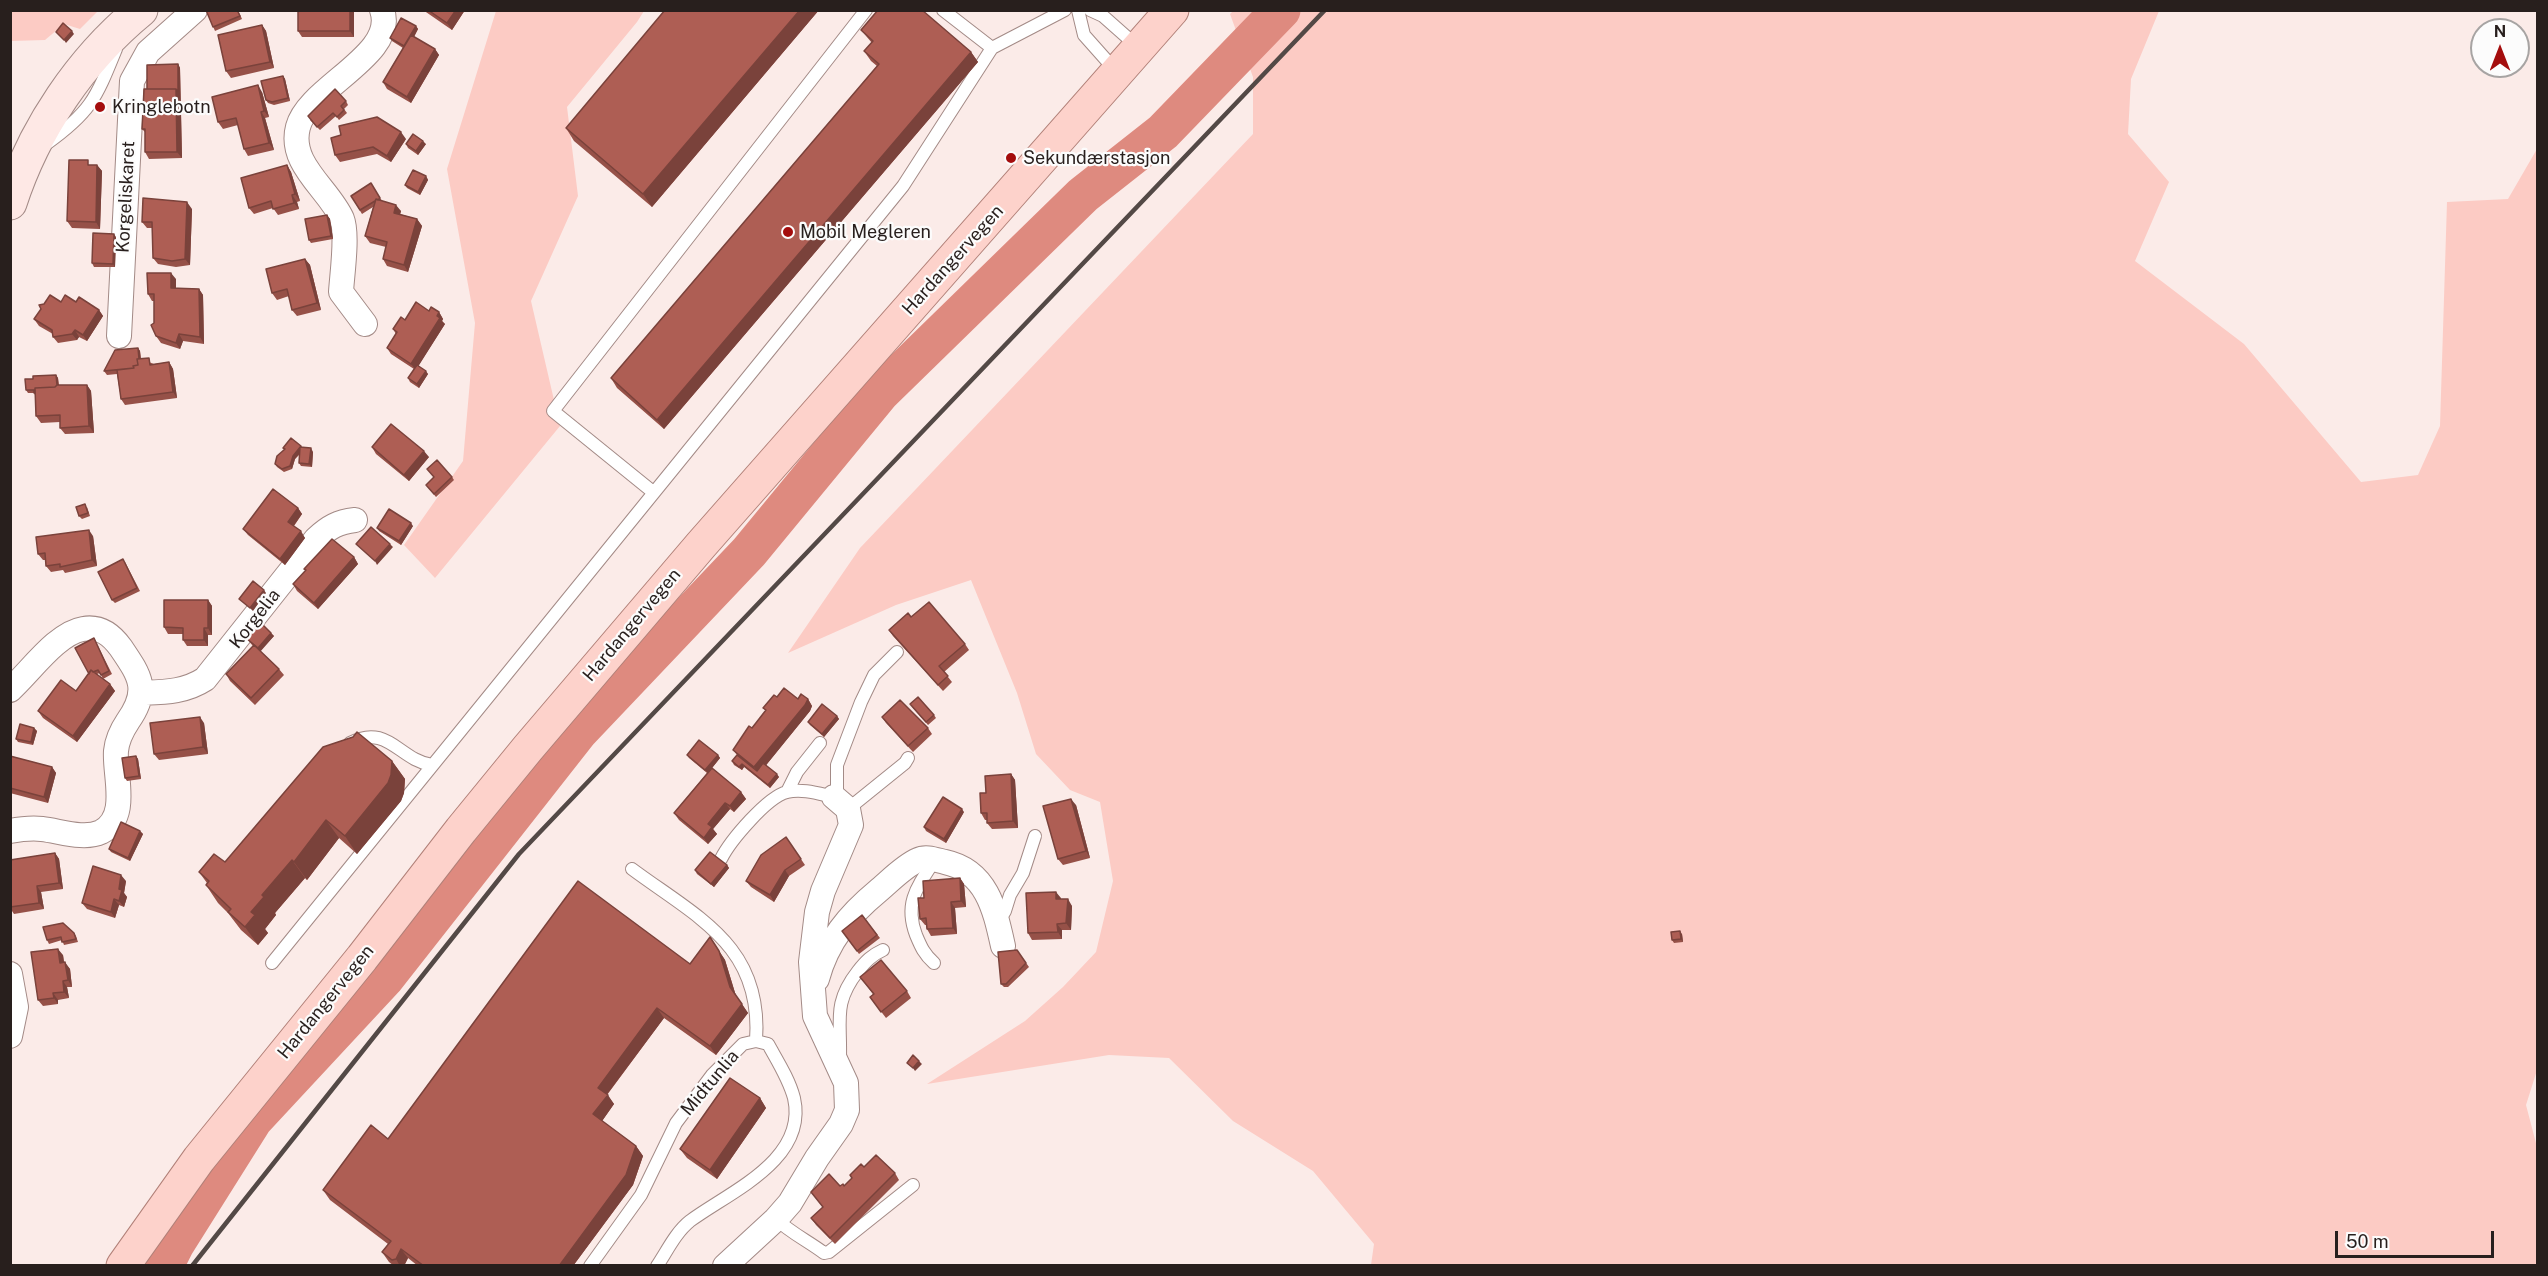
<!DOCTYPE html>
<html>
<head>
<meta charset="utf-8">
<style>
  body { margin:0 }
  #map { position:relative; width:2548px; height:1276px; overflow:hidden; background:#fbebe8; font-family:"Public Sans",sans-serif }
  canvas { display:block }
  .frame { position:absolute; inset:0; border:12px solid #281f1d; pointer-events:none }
  .north { position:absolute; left:2470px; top:18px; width:60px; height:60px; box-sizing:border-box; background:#fcfcfc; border:2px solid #a7a4a3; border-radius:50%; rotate:0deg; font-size:16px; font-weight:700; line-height:24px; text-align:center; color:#281f1d }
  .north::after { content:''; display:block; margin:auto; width:21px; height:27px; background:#a40d0d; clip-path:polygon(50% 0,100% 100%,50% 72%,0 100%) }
  .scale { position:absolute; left:2335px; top:1231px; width:159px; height:27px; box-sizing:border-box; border:3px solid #281f1d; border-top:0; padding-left:8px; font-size:18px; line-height:21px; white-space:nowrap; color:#281f1d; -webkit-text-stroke:4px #fcfcfc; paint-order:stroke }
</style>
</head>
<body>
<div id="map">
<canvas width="2548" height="1276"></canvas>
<div class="frame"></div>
<div class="north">N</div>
<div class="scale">50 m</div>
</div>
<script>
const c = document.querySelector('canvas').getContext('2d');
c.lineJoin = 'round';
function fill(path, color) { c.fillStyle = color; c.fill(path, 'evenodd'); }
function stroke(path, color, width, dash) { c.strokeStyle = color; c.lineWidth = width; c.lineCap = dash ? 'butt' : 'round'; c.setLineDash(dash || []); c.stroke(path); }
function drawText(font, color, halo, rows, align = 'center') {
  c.font = font + ' "Public Sans",sans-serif'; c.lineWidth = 4.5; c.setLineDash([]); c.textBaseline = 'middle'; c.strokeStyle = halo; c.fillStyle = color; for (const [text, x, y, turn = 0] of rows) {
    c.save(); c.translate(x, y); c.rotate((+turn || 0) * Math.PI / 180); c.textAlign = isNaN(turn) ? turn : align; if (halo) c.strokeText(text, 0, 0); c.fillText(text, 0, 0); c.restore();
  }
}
const green = new Path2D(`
  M10,11H98L80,29L64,24L45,40L11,41Z
  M496,11H644L637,22L567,107L578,196L531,301L560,426L435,578L404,545L463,461L475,323L447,169Z
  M1233,11H2159L2131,79L2128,134L2169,182L2135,261L2244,344L2361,482L2418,475L2440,426L2447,202L2508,199L2537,149L2538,1067L2526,1105L2537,1147V1265H1371L1374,1244L1313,1171L1233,1121L1169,1058L1109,1055L927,1084L1025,1021L1063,987L1096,952L1113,881L1100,802L1070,790L1036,754L1017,693L971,580L896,605L788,653L860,548L1253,134V77L1230,14Z`);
const river = new Path2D(`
  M164,1266L175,1244L253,1120L385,978L579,731L749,552L880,393L1083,195L1163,132L1281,10`);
const lane = new Path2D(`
  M943,10L992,48
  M1078,10L1084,35L1116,71
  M1090,10L1103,16L1138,47
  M46,144C91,112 96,98 116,49
  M653,492L553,411L866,10
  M350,743C388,723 399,760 432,765
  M787,792L797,772L820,743
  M848,809L905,763L908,758
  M721,859C730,841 767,797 787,792C802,788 820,794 834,797L837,792V765L861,702L874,675L897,652
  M632,869C698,918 763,946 756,1041
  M997,919H1000L1005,911L1010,895L1023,873L1035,836
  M272,963L903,186L992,48L1065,10
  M934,963C924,954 921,947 916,935C904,903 917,887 935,860
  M840,1057C841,1019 833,1003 858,971C866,961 872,955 883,950
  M776,1219C791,1233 808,1241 824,1253L829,1252L913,1185
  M590,1266L641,1195L676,1123L712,1075L743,1044L756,1041L768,1044C778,1062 789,1079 794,1098C808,1160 729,1192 690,1221C676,1232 667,1251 657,1266`);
const street = new Path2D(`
  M365,324L341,292C342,275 348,234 342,219C329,189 288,164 298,127C308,87 398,55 382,10
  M119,336L132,81L148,52L195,10
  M10,690C30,672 57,633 83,629C100,626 111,634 121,648C140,676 150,690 128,721C122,730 117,740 116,751C114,775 130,817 101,832C84,840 60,831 42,829C32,828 21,829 10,831
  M141,693C165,692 185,692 205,679L316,539C329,527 338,522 355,520
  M10,974L16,1007L10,1036
  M817,979C827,941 849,915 878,891C890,881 904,866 918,860C926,856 936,860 945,862C987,871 995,910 1003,946
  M725,1266L776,1219L790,1203L817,1158L841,1124L847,1110L846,1083L815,1016L811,962L817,912L823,891L851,825L848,809L834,797`);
const secondary = new Path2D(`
  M10,203C34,129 81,59 141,10`);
const primary = new Path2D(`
  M123,1266L199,1159L362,958L461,830L528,748L701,545L1172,10`);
const rail = new Path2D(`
  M192,1266L519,854L1325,10`);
const wall = new Path2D(`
  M206,10H238L242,19L215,31Z
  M354,10V37H302L298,31Z
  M423,10H465L452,30Z
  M665,10H819L652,207L574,141L566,128Z
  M262,25L266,31L274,68L231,78L226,71Z
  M416,26L418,29L414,37L435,49L439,55L411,103L387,89L383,82L403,48L392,41L390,38Z
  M861,30L971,52L978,62L664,429L617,388L611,378L877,66L871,61L864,51L872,43Z
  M178,64L180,68L182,158L149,159L145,152V132L142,129L147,89Z
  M283,76L285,79L290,101L274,105L268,103L266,100Z
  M262,92L269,117L265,118L274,150L248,156L244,149L238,125L223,129L218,122Z
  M346,101L348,105L344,109L347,113L339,120L336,116L320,130L310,120Z
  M406,139L391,162L377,154L340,162L335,155Z
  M406,144H426L418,155L408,148Z
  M92,165H97L102,171L100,229L72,228L67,221Z
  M287,165L291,172L300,201L297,202L299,209L278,215L273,208L254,214L249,208Z
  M426,176L428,180L420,195L407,188L405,185Z
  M371,183L382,201L401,211L400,214L417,219L422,226L408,272L387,266L383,259L386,247L370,243L365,236L373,207L362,214L351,196Z
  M192,209L190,265L176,267L158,264L153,258V228H147L142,222Z
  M327,215L330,219L333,239L311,243L309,240Z
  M116,237L115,267H94L92,263Z
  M305,259L310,265L321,310L297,316L292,310L289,296L277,300L272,293Z
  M176,279V288L199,289L203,295L204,344L183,341L180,349L161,343L156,336L154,301H152L148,294Z
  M61,302H76L99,310L103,316L87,341L79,337L77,340L58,343L53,337V334L39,326L34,319Z
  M429,311L439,312L443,319L442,321L445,324L418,366L428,374L419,388L410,382L408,378L414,369L391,354L387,348L396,334L393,329L405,320Z
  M138,348L140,351L141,359L154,364L169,362L173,369L177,398L125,405L121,399L117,374L107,375L104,371Z
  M56,375L58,378L59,385H87L91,391L94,433L65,434L60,428V422L41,423L36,416L35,395L34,393H28L26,390L33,379Z
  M302,447L313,452L312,467L301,466L299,463L300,454L295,459L292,469L284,472L277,467L275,464L284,450L283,448Z
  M372,447L429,457L409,481L376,454Z
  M452,477L454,480L436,497L426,485Z
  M87,507L90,516L82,519L79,516Z
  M298,508L302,514L294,526L305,538L285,565L248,535L243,529Z
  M413,526L401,545L379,531L377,528Z
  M93,536L97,566L65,573L63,570L51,572L46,566V560H43L38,554Z
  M354,557L358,564L318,609L297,591L293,584Z
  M125,562L140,591L115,603L112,600Z
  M208,600L212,606V635H208V646H187L183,640V634H168L164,627Z
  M911,617L965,644L969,650L944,672L952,682L943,691L893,636L889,630Z
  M271,633L274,636L260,651L279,669L284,675L255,705L230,681L226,674L253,646L246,638Z
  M94,638L112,674L103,679L100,673L97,674L110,684L115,691L77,742L43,718L38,711L76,691L89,674Z
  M777,697L808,699L812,706L810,711L766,765L779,777L770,788L744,767L742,770L734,765L732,761L737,755L733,750L766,711L763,708Z
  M912,707L934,715L936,718L928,725Z
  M837,716L839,719L824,737L810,725L808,722Z
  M882,717L928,728L932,734L913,752L886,723Z
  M204,723L208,754L159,760L154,754Z
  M34,728L37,731L33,745L18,742L16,739Z
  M687,755H718L720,758L712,768L741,792L746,799L734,812L730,809L713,829L717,834L708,844L679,820L674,813L707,773L689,758Z
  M10,756L52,767L56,773L48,803L10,793Z
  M136,756L138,759L141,779L127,781L125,778Z
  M392,761L405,779L404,793L401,801L357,854L339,838L307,880L305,878L275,913L276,915L265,929L268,933L258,945L241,930L228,913L218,903L206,885L207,883L199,872L225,862Z
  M1011,774L1015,780L1018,828L992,829L987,823V820H985L981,813L986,793Z
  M1076,805L1090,858L1063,865L1058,859Z
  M964,812L946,843L926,831L924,827Z
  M140,831L143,834L130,861L111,852L109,849Z
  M786,837L805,865L789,876L774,902L751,887L746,881Z
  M55,853L59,859L63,889L41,892L44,909L14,914L10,908V860Z
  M727,865L729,868L714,887L697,874L695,870Z
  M960,878L964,884L966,907L955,908L957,934L931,936L927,929L926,925H925L920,919L924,898Z
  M126,881L124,893L127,897L124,907L119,905L115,918L87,909L82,903Z
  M1061,898V899L1072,906L1071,930H1062V939L1032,940L1028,933Z
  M862,915L880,938L859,954L842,931Z
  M74,933L76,936L78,942L64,945L62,940L49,944L47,940Z
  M1682,934L1683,942L1674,943L1672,940Z
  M710,937L725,960L736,996L748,1013L716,1055L664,1018L607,1095L614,1104L602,1121L636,1146L643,1156L633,1185L573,1266H418L408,1258L404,1266H394L389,1262L382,1252L388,1244L330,1200L323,1190L388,1139L690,964Z
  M1017,950L1029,967L1008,987H1004L1001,984Z
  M63,955L64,963L70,969L72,987H67L69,998L58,1000V1004L43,1006L38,1000Z
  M860,977L907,991L911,998L886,1018L870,997L873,994Z
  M760,1098L766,1108L717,1179L687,1158L680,1149Z
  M864,1167L895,1173L899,1180L835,1244L816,1225L811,1218L823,1207L811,1192L844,1186Z`);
const shadedWall = new Path2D(`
  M350,10H354V37L350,31Z
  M456,10H465L452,30L447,23Z
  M800,10H819L652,207L643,194Z
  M262,25L266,31L274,68L270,62Z
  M416,26L418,29L407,50L404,46Z
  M72,31L74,34L66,43L64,40Z
  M435,49L439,55L411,103L407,97Z
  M971,52L978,62L664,429L657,420Z
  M178,64L180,68L182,158L177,152L176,89Z
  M283,76L285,79L290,101L288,98Z
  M258,85L262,92L269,117L264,111Z
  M261,112L265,118L274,150L269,143Z
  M401,132L406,139L391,162L387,156Z
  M423,141L426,144L418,155L416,151Z
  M97,165L102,171L100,229L96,222Z
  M287,165L291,172L300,201L295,194Z
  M426,176L428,180L420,195L418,192Z
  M292,195L297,202L299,209L294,203Z
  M187,202L192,209L190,265L185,259Z
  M396,205L401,211L399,219L394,213Z
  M327,215L330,219L333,239L331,236Z
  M417,219L422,226L408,272L404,265Z
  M114,234L116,237L115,267L113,264Z
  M305,259L310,265L321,310L317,303Z
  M171,273L176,279V294L171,288Z
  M199,289L203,295L204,344L200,337Z
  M99,310L103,316L87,341L83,335Z
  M439,312L443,319L442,321L445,324L416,370L411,364Z
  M75,330L79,337L77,340L72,334Z
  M179,334L183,341L180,349L176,343Z
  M138,348L140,351L142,372L140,368Z
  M169,362L173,369L177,398L173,392Z
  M426,371L428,374L419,388L417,384Z
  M56,375L58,378L59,393L57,390Z
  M87,385L91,391L94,433L89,426Z
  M301,446L303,449L295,459L292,469L290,466L293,456Z
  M311,448L313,452L312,467L309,464Z
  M424,451L429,457L409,481L404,475Z
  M298,508L302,514L292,528L288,522Z
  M411,523L413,526L401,545L399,541Z
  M89,530L93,536L97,566L92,560Z
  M301,531L305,538L285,565L280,559Z
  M390,544L393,547L377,565L375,561Z
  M354,557L358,564L318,609L314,603Z
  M264,590L266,593L253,611L250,608Z
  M208,600L212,606V635L208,628Z
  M204,628L208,635V646L204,640Z
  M271,633L274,636L260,652L257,648Z
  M110,684L115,691L77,742L73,736Z
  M808,699L812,706L810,711L759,774L754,767Z
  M837,716L839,719L824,737L822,734Z
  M200,717L204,723L208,754L203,747Z
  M34,728L37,731L33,745L31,742Z
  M718,755L720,758L708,773L705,770Z
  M136,756L138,759L141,779L139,776Z
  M392,761L405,779L404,793L401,801L357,854L345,836Z
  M742,764L744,767L742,770L739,767Z
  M52,767L56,773L48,803L44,797Z
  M777,774L779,777L770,788L768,785Z
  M1011,774L1015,780L1018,828L1013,821Z
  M741,792L746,799L734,812L730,806Z
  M1071,799L1076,805L1090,858L1086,851Z
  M725,803L730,809L713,829L717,834L708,844L704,838L708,824Z
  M962,809L964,812L946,843L944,839Z
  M326,820L339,838L307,880L294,862Z
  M140,831L143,834L130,861L128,858Z
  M55,853L59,859L63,889L59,883Z
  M292,860L305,878L275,913L276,915L265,929L268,933L258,945L245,927L251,912L262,895Z
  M727,865L729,868L714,887L711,884Z
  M785,870L789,876L774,902L770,895Z
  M121,875L126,881L124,893L127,897L124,907L119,901V889Z
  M960,878L964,884L966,907L961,901Z
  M37,886L41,892L44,909L39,903Z
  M1056,892L1061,898V906L1056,899Z
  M114,899L119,905L115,918L111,912Z
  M1068,899L1072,906L1071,930L1066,923Z
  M951,902L955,908L957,934L953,928Z
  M1057,924L1062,930V939L1058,932Z
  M1680,931L1682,934L1683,942L1681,939Z
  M710,937L725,960L736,996L730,987Z
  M58,949L63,955L65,969L60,963Z
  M65,962L70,969L72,987L68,980Z
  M63,981L67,987L69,998L64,992Z
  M53,993L58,1000V1004L54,998Z
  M742,1004L748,1013L716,1055L710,1046Z
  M657,1008L664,1018L605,1097L598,1088Z
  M919,1061L922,1064L915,1071L913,1068Z
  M608,1095L614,1104L600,1124L593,1114Z
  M760,1098L766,1108L717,1179L710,1170Z
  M636,1146L643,1156L633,1185L573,1266H559Z
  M401,1249L408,1258L404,1266H400L396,1259Z`);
const building = new Path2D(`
  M206,10H237L240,16L213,27Z
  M298,10H350V31H298Z
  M428,10H456L447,23Z
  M665,10H800L643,194L566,128Z
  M878,10H922L971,52L657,420L611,378L879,64L864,51L873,41L861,30Z
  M401,18L416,26L404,46L390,38Z
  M63,23L72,31L64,40L56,32Z
  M262,25L270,62L226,71L218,35Z
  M411,35L435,49L407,97L383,82Z
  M178,64V91L176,89H147V65Z
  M283,76L288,98L272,102L266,100L261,81Z
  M258,85L264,111L261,112L269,143L244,149L236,118L218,122L212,97Z
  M144,89H176L177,152H145V129H142Z
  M335,89L346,101L341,106L344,110L337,117L333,113L317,127L308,116Z
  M377,117L401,132L387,156L373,147L335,155L331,138L341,135L339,126Z
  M413,134L423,141L416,151L406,144Z
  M69,160H88V165H97L96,222L67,221Z
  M287,165L295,194L292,195L294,203L273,209L271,201L249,208L241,178Z
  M413,170L426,176L418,192L405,185Z
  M371,183L380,198L378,200L376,199L375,201L360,210L351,196Z
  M143,198L187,202L185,259L172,261L153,258L152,222H142Z
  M376,199L396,205L394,213L417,219L404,265L383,259L387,242L365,236Z
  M327,215L331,236L309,240L305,219Z
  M93,233L114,234L113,264L92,263Z
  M305,259L317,303L292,310L287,289L272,293L266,269Z
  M147,273H171V288L199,289L200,337L179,334L176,343L156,336L151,325L154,323V294H148Z
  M50,295L61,302L65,295L76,302L79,297L99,310L83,335L75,330L72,334L53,337L52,330L34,319L41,309L39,305L44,304Z
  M416,302L429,311L431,307L439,312L437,316L440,318L411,364L387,348L397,332L393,329L401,317L405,320Z
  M138,348L139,359H137L138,365L133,366L134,368L104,371L115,350Z
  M149,358L150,365L169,362L173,392L121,399L117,370L134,368L133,366L138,365L137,359Z
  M417,365L426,371L417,384L408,378Z
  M56,375L57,385L55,387L35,388V393H34V390H26L25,379H33V376Z
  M57,385H87L89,426L60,428V415L36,416L35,388L55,387Z
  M391,424L424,451L404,475L372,447Z
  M291,438L301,446L293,456L290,466L282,469L275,464L277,456L285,449L283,448Z
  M300,447L311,448L309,464L299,463Z
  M437,460L452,477L434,494L426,485L434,477L427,469Z
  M273,489L298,508L288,522L301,531L280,559L243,529Z
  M85,504L88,513L79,516L76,507Z
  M389,509L411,523L399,541L377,528Z
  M371,527L390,544L375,561L356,544Z
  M89,530L92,560L60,567V564L46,566L45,553L38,554L36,537Z
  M332,539L354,557L314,603L293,584L306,570L304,569Z
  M123,559L137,588L112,600L98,572Z
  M253,581L264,590L250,608L239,599Z
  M164,600H208V628H204V640H183V628L164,627Z
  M929,602L965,644L939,666L948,676L938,685L889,630L908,613L911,617Z
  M260,622L271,633L258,648L246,638Z
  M94,638L109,671L101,675L98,670L93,672L91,670L89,674L75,648Z
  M254,645L279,669L251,698L226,674Z
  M91,670L110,684L73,736L38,711L61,680L76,691Z
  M784,688L798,699L801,694L808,699L805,705L754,767L733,750L749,726L752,728L766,710L763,708L774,695L777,697Z
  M918,697L934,715L926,722L910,704Z
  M900,700L928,728L908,746L882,717Z
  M822,704L837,716L822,734L808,722Z
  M200,717L203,747L154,754L150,723Z
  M20,724L34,728L31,742L16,739Z
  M357,732L392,761L391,775L388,783L345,836L326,820L294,862L292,860L262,895L264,897L251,912L255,915L245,927L228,912L231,909L206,885L209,881L199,872L214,854L225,862L323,747L353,737Z
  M699,740L718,755L705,770L687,755Z
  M737,755L757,771L763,763L777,774L768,785L742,764L739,767L732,761Z
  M10,756L52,767L44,797L10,788Z
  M136,756L139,776L125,778L122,758Z
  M712,768L741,792L730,806L725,803L708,824L712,827L704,838L674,813Z
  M1011,774L1013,821L987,823V813H981L980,793H986L985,776Z
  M943,797L962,809L944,839L924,827Z
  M1071,799L1086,851L1058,859L1043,806Z
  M121,822L140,831L128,858L109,849Z
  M786,837L801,859L785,870L770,895L746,881L761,855Z
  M710,852L727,865L711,884L695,870Z
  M55,853L59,883L37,886L39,903L10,907V860Z
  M93,866L121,875L119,889L122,890L119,901L114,899L111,912L82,903Z
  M960,878L961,901L951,902L953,928L927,929L926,918L920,919L918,898H924L923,881Z
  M578,881L690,964L710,937L719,951L730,987L742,1004L710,1046L657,1008L598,1088L608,1095L593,1114L636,1146L626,1175L559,1266H424L401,1249L396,1259L392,1260L382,1252L391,1241L323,1190L371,1125L388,1139Z
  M1056,892V899H1068L1066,923L1057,924L1058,932L1028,933L1026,893Z
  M862,915L877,935L857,951L842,931Z
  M63,923L74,933L76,939L62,942L61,937L47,940L43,927Z
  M1680,931L1681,939L1672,940L1671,932Z
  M58,949L60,963L65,962L68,980L63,981L64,992L53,993L54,998L38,1000L31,952Z
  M1017,950L1026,963L1006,984H1001L998,952Z
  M881,960L907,991L881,1012L870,997L874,994L860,977Z
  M913,1055L919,1061L913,1068L907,1063Z
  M730,1078L760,1098L710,1170L680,1149Z
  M876,1155L895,1173L830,1238L811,1218L823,1207L811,1192L829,1174L840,1186L843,1184L844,1186L852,1178L850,1175L861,1164L864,1167Z`);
const markers = [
  [100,107,6,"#a40d0d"],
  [1011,158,6,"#a40d0d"],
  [788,232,6,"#a40d0d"]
];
const poiNames = [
  ["Kringlebotn",112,107],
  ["Sekundærstasjon",1023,158],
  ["Mobil Megleren",800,232]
];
const streetNames = [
  ["Korgeliskaret",126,197,-87],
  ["Hardangervegen",953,260,-48],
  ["Korgelia",255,619,-52],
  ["Hardangervegen",632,625,-50],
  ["Hardangervegen",326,1002,-51],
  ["Midtunlia",710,1083,-50]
];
fill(green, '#fccbc4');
stroke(river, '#de8a7f', 39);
stroke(lane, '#a38a86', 14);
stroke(street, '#a38a86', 26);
stroke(secondary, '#a38a86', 35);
stroke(primary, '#b18078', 35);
stroke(lane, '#fff', 12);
stroke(street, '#fff', 24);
stroke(secondary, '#fee8e5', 33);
stroke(primary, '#fdd2cb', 33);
stroke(rail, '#534946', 4.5);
fill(wall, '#965148');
fill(shadedWall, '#7a423b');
fill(building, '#ae5e54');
stroke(building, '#7a423b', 1.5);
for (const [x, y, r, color] of markers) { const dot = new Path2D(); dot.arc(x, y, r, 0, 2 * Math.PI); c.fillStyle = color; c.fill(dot); stroke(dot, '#fcfcfc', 2); }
drawText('18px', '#281f1d', '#fcfcfc', poiNames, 'left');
drawText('18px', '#281f1d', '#fcfcfc', streetNames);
</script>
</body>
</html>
